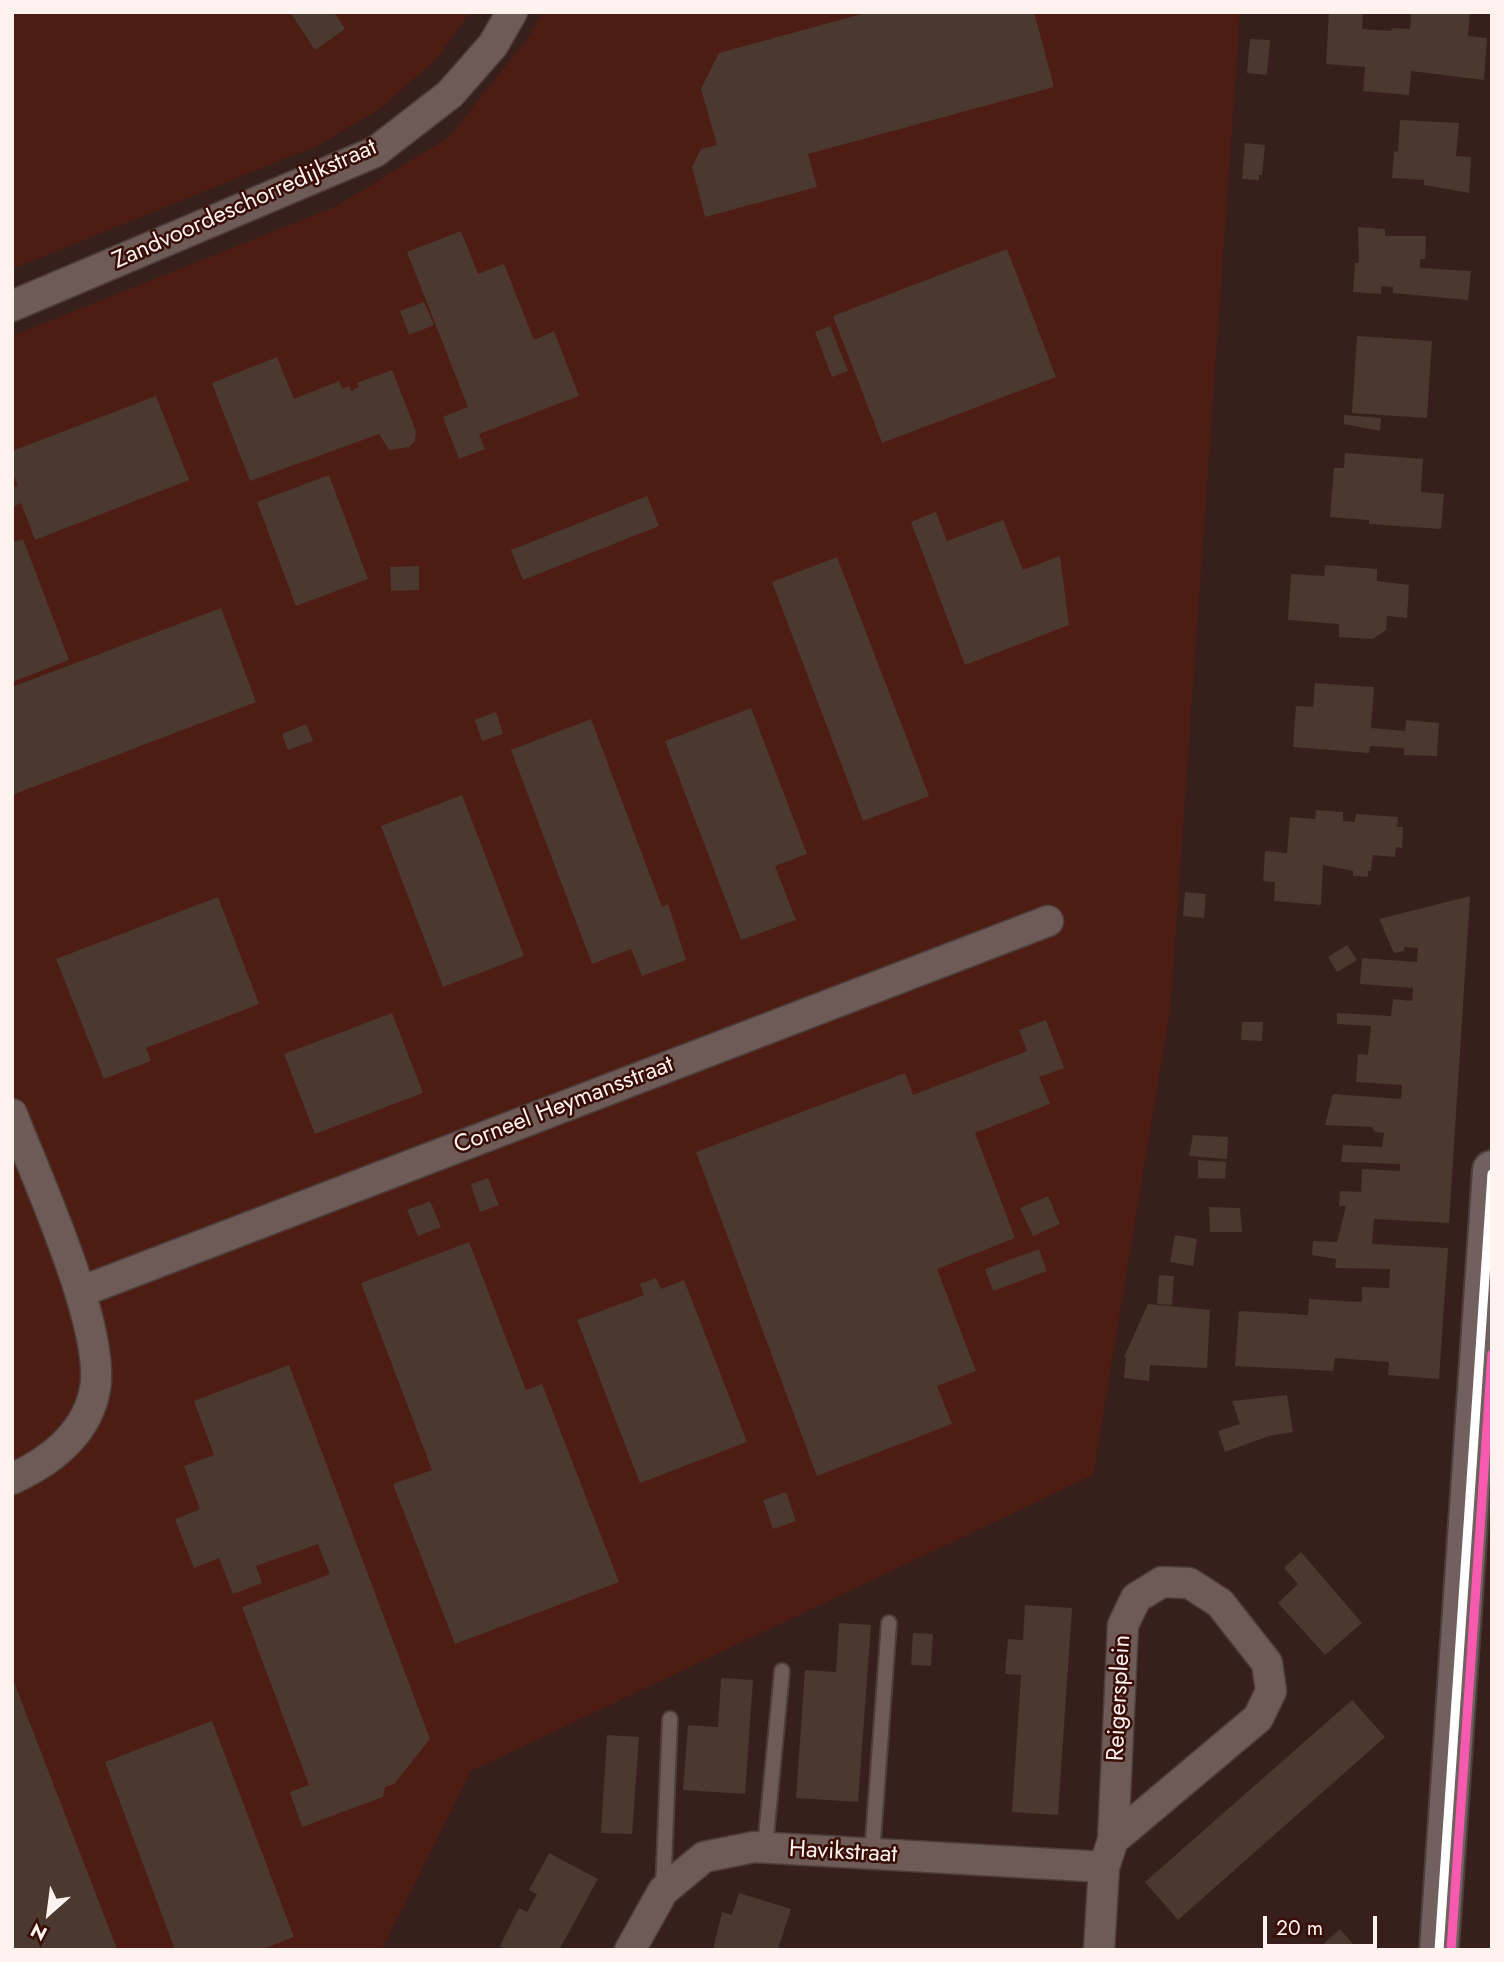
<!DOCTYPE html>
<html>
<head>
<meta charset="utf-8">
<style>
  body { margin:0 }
  #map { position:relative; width:1504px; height:1962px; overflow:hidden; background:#37201b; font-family:Jost,sans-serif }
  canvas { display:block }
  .frame { position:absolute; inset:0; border:14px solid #fef2ef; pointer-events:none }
  .north { position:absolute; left:14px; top:1878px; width:70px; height:70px; -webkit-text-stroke:5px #380d06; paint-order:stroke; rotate:208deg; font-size:19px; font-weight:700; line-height:28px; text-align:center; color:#fef2ef }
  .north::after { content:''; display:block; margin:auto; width:24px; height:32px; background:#fef2ef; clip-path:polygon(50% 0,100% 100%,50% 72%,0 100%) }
  .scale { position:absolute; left:1263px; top:1916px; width:114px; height:32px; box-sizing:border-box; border:4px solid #fef2ef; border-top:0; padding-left:9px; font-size:21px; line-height:24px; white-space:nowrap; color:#fef2ef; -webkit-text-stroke:5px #380d06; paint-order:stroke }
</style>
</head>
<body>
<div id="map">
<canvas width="1504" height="1962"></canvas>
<div class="frame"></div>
<div class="north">N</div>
<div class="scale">20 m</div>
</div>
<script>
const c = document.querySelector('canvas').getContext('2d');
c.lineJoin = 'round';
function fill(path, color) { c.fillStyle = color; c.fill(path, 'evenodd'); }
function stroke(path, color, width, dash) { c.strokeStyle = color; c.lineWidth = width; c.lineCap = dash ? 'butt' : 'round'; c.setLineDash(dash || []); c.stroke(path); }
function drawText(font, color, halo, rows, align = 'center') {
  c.font = font + ' Jost,sans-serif'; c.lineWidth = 5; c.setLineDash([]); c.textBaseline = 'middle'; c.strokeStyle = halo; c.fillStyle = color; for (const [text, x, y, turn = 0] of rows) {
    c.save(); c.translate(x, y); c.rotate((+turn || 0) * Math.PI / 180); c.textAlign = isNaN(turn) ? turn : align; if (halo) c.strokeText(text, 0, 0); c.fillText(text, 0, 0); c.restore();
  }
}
const built = new Path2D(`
  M12,12H470L438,57L381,108L319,145L12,269Z
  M543,12H1240L1170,1011L1093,1475L471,1771L382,1950H12V336L337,206L449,137L527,39Z`);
const building = new Path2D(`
  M290,12H334L345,29L315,50Z
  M869,12H1034L1054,87L808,154L817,187L705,217L692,167L701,149L717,145L701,89L719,53Z
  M1329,12H1363L1362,29L1391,31L1392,28L1410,29L1411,12H1470L1468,36L1487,38L1484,80L1411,71L1409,95L1363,91L1365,67L1326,64Z
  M1250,39L1270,40L1267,75L1247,73Z
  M1400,120L1459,123L1456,156L1471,157L1469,193L1424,185V180L1392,178L1394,151L1398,152Z
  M1245,143L1265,145L1262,175H1259V180L1242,179Z
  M1358,227L1385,229V236H1426L1425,259H1420V268L1471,271L1468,300L1393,293V287L1382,286L1381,294L1353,292L1355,263H1359Z
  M461,231L478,274L504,264L534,340L554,331L579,396L479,434L485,449L459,459L443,417L468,407L407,252Z
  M1007,249L1056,377L882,443L833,316Z
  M424,302L434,325L409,335L400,311Z
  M830,326L848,371L832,377L815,332Z
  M1357,336L1432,341L1427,418L1352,413Z
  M277,357L294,399L339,381L342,389L349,386L351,391L359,387L357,383L392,370L416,431L415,441L409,447L389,450L379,434L250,481L212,383Z
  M156,396L189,480L35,540L21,503L12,507V488L18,486L12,471V451Z
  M1344,415L1381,418L1380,431L1344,424Z
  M1345,453L1423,459L1421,492L1444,494L1441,529L1369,524V520L1330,517L1334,468H1344Z
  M329,475L368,579L296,606L257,502Z
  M647,496L659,526L523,580L511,550Z
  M936,512L947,541L1003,520L1023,570L1060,556L1069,625L965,665L911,522Z
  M23,539L69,660L12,682V543Z
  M837,557L929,796L863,821L772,582Z
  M1325,565L1377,569V581L1409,585L1407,618L1387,616L1386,630L1373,639L1339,637V624L1288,620L1291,574L1324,576Z
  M419,566V590L391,591L390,567Z
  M221,608L256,702L12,795V687Z
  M1315,683L1374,687L1371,728L1405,731L1406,720L1439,723L1437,756L1404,755V748L1370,746L1369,753L1293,747L1296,706L1313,707Z
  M751,708L807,854L775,866L796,920L741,940L665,741Z
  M496,712L503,734L482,741L475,720Z
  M591,719L662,907L668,904L686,960L642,976L631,949L592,964L511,750Z
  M306,724L313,741L288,750L282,734Z
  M462,795L524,956L443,987L381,826Z
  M1316,810L1343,812V821L1355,822L1356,814L1398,817L1397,827H1403L1402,848L1396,847L1395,857L1373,855L1371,871H1368V877L1353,876V871L1323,865L1321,905L1274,901L1275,882L1263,881L1265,851L1287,853L1290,817L1315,819Z
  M1185,892L1206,894L1204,918L1183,916Z
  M1470,896L1449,1223L1374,1219L1372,1244L1448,1248L1439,1379L1388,1375L1389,1362L1335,1358L1333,1371L1235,1366L1239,1311L1308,1315L1309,1299L1362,1302V1287L1389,1288L1390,1269L1335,1268L1336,1259L1312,1255L1313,1241L1337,1242L1346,1206H1339L1340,1191L1361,1192L1362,1169L1400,1171V1164L1341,1162L1343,1145L1382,1147L1384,1133L1375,1132L1372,1127L1325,1125L1333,1094L1401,1099L1402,1085L1356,1082L1358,1054L1368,1055L1371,1026L1337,1024V1013L1391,1016L1393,999L1412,1001L1413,988L1360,984L1362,958L1417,962L1418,948L1404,947V951L1394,953L1379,919Z
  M218,897L259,1004L146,1048L151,1061L104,1079L56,959Z
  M1347,945L1357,960L1337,972L1328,957Z
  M392,1013L423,1093L315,1134L284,1054Z
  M1046,1020L1064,1068L1039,1077L1050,1104L975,1133L1015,1238L937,1269L976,1371L937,1386L952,1424L817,1476L696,1152L905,1073L913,1095L1027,1051L1019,1030Z
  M1242,1022H1263L1262,1041L1241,1040Z
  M1193,1135L1228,1137L1227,1159L1189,1156Z
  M1198,1160L1226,1162L1225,1179L1198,1178Z
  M488,1178L499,1205L480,1212L471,1184Z
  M1048,1196L1060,1224L1033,1236L1020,1208Z
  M430,1201L441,1227L418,1236L407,1210Z
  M1209,1207L1240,1208L1242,1232H1210Z
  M1175,1235L1197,1239L1193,1266L1170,1262Z
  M469,1242L526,1390L542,1384L619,1582L455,1644L393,1484L432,1470L361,1283Z
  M1039,1249L1047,1271L993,1291L985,1269Z
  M1159,1275L1174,1276L1172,1305L1157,1304Z
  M656,1278L661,1289L684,1280L747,1442L640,1483L577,1320L644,1295L640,1284Z
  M1148,1304L1210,1310L1207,1368L1150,1365L1149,1381L1124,1378L1126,1357H1124Z
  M289,1365L430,1739L394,1784L385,1787L383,1797L302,1827L290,1792L309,1785L242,1607L330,1574L318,1544L256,1566L262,1583L233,1594L219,1558L194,1568L175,1519L200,1509L184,1466L214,1455L194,1401Z
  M1287,1395L1293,1432L1269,1436L1225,1452L1218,1431L1240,1424L1232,1401Z
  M786,1492L796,1521L773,1529L763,1500Z
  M1301,1552L1362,1623L1325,1655L1278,1603L1298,1584L1284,1568Z
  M1025,1605L1072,1608L1058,1815L1012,1812L1021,1675L1005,1674L1008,1639L1023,1640Z
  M839,1623L871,1625L858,1802L796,1798L805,1670L836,1672Z
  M913,1633L933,1634L931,1666L911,1665Z
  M12,1677L117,1949L115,1950H12Z
  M721,1678L753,1680L745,1794L683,1790L688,1725L718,1727Z
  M1352,1700L1385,1737L1178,1920L1145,1882Z
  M212,1721L294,1937L260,1950H175L105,1762Z
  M607,1735L639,1737L632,1834L601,1833Z
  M549,1853L598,1879L559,1950H508L500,1946L519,1908L527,1912L537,1894L529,1890Z
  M739,1893L791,1909L778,1949L713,1950L722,1912L732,1915Z
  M1340,1929L1358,1950H1317Z`);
const lane = new Path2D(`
  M765,1848L782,1671
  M872,1854L889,1623
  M663,1890L670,1719`);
const street = new Path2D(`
  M12,306L375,152L450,94L493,45L512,12
  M12,1114C36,1177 106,1328 95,1389C87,1434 51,1461 12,1479
  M80,1292L1048,921
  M630,1950L663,1891L704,1857L754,1847L1104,1867
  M1099,1950L1104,1867L1113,1840L1123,1625L1136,1598L1162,1582L1189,1583L1220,1603L1267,1663L1271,1691L1258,1718L1113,1840`);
const secondary = new Path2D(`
  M1439,1950L1492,1170`);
const bus1 = new Path2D(`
  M1439,1950L1492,1174`);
const bus2 = new Path2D(`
  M1451,1950L1492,1354`);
const streetNames = [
  ["Zandvoordeschorredijkstraat",245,205,-24],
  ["Corneel Heymansstraat",564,1106,-21],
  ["Reigersplein",1120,1698,-87],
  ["Havikstraat",843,1853,3]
];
fill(built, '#4d1d14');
fill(building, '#4b382f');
stroke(lane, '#4e3e3b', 18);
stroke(street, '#4e3e3b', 33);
stroke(secondary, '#4e3e3b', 42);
stroke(lane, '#6e5a56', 14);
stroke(street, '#6e5a56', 30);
stroke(secondary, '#71605e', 38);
stroke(bus1, '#fff', 9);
stroke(bus2, '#f85ab0', 9);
drawText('24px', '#fef2ef', '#380d06', streetNames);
</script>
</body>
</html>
